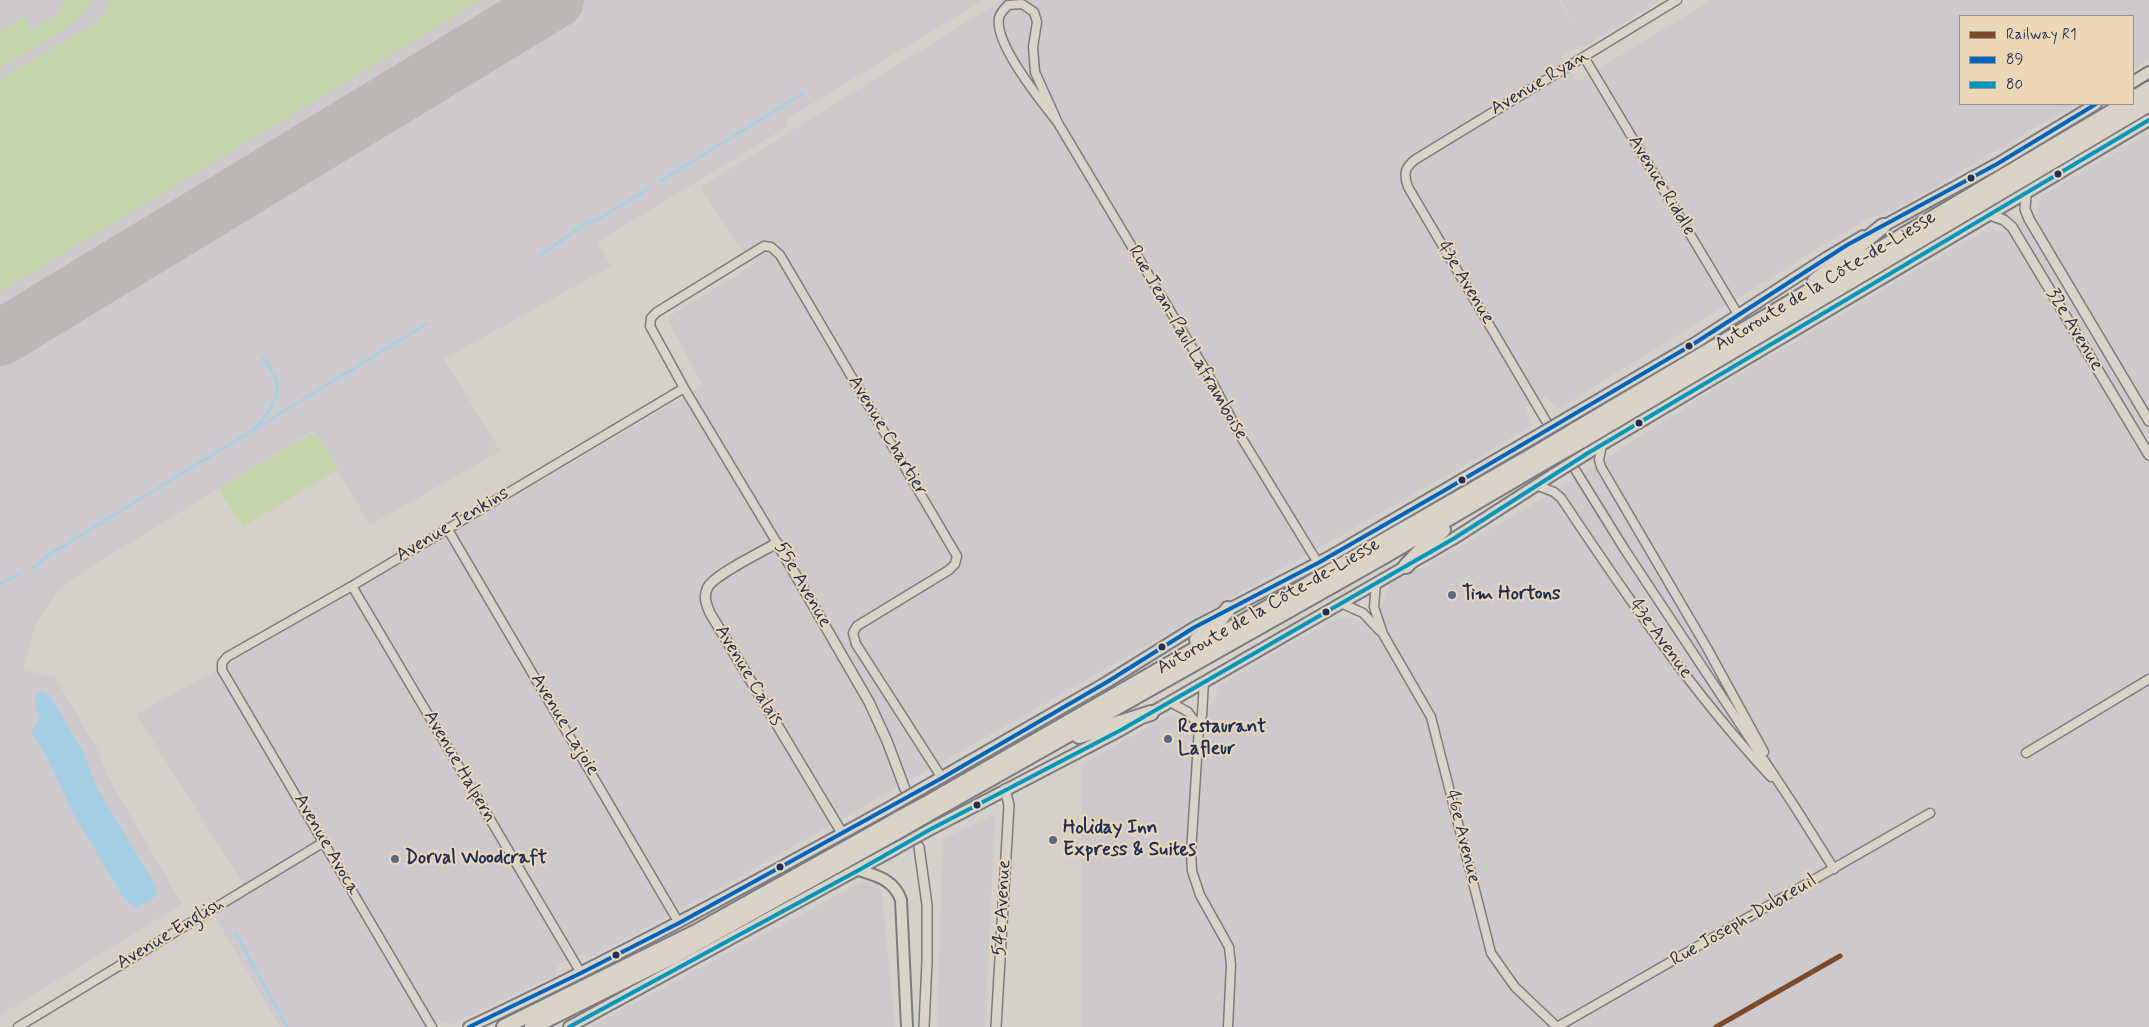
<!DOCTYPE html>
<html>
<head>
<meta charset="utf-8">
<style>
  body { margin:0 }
  #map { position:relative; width:2149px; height:1027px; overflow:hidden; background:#d5d0ca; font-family:Mynerve,sans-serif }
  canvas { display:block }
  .legend { position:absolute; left:1959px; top:15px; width:175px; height:90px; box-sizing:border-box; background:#ecd8b6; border:1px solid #989493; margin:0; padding:6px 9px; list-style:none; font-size:15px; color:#1b2f5e }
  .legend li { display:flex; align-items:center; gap:10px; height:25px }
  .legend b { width:25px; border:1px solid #989493 }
</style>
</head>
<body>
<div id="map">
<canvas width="2149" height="1027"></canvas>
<ul class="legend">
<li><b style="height:6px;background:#7a4b2a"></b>Railway R1</li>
<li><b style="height:6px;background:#0065bd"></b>89</li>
<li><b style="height:6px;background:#0497bd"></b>80</li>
</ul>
</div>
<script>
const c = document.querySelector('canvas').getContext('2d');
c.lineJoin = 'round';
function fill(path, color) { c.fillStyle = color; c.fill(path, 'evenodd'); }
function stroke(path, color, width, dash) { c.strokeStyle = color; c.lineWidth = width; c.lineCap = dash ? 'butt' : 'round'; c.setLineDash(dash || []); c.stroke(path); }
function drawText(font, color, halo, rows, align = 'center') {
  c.font = font + ' Mynerve,sans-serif'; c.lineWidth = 4; c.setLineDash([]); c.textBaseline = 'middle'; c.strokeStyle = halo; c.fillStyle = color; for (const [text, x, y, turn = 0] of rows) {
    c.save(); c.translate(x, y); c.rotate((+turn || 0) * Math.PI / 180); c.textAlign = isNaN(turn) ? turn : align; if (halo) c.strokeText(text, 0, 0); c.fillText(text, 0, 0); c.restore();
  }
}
const built = new Path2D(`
  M0,0H983L785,120L788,126L597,242L611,266L444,359L500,451L370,525L314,430L82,572L59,589L35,625L23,670L55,678L96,747L109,779L182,904L0,1015Z
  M1002,0H1558L1573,24L1574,23L1561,0H1661L1583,47L1578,46L1561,57L1577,82L1712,0H2149V59L2133,69V16H1960V104H2074L1909,202L1861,222L1557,409L1547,397L1524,407L1531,426L1489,451L712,892L593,957L582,954L559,964L554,976L452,1024L440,1020L426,1027H280L214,915L249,893L136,714L229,664L703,386L667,318L753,265L700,188Z
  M2149,133V1027H1081L1082,765L1169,715L1185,721L1211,706L1219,686L1308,634L1341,617L1363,622L1382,607L1390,584L1437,560L1546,497L1721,385L1989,228L1999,233L2038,212L2040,197Z
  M995,814L985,1027H937L943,839Z
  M862,882L881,886L895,1027H590Z`);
const green = new Path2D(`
  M66,0H91C84,25 23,54 0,68V31L26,15L30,30L58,14Z
  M110,0H481L0,292V80L93,24L107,10Z
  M310,434L317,436L338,469L243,527L219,489Z`);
const water = new Path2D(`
  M41,691L50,696L83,752L98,790L157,888L155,897L136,908L123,897L72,811L47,757L33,735L32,730L40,719C38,707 29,702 41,691Z`);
const stream = new Path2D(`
  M659,182L802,94
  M539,256L585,224L602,217L648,189
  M251,431C263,421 280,400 277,383C275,373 268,365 263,358
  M32,569L50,554L428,323
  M0,583L18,575
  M235,932L287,1027`);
const runway = new Path2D(`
  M0,338L556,0`);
const tertiaryTunnel = new Path2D(`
  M905,792L919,847`);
const minor = new Path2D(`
  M1584,57L1739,316
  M1058,123C1042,102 994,44 999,18C1000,13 1004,9 1008,5L1022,4L1034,12L1037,22L1033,47L1035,72L1058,123L1209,376L1241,437L1318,563
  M1546,421L1408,187C1403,174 1405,167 1416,159L1677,0
  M1602,445L1599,460L1601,467L1707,648L1764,752
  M1576,471L1625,550L1795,807L1834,869
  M1536,485L1554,492L1561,498C1625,594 1692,692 1771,777
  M447,528L679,923
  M777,543L684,388L650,326L651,318L657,312L764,246L771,247L780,255L957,556L955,564L949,570L857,626L853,633L856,644L942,778
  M1376,583L1374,607L1383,634L1431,717L1491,953L1515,987L1557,1027
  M352,586L581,973
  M1341,603L1363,613L1380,631
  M1204,682L1202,715L1199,727L1191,853L1192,871L1200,895L1229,947L1231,965L1228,1027
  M1170,702L1188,712L1199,727
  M2026,753L2149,679
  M18,1027L324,842
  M432,1027L222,670V663L227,657L352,586L684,388
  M1557,1027L1930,813`);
const tertiary = new Path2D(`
  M2026,194L2025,209L2029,219L2149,421
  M1990,215L2004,220L2012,227L2149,455
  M842,833L710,613C706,604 703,596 708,587C714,575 763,551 777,543L869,702L887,741L905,789
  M919,847L927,905V962L924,1027
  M996,1027L1009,805L1005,789`);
const secondary = new Path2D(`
  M2133,82L2149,72
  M1878,229L1997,164L2096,104
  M1567,418L1695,343L1826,258L1863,236
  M1588,453L2149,120
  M921,789L1107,682L1195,627L1329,557L1533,438
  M931,829L1121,730L1453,539L1554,474
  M859,870C878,876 894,880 901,900L907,1027
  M469,1027C612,960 751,884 890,807
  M569,1027L897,848`);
const motorway = new Path2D(`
  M2133,99L2149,89
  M1815,281L1883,226
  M1575,430L2125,104
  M1581,441L2149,104
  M1406,566L1430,541L1443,530
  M1197,640L1214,627L1228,609
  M1079,736L1151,713
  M926,804L1540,451
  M928,814L1381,558L1546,461
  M504,1027L696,932L893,822
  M532,1027L674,956L895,833`);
const secondaryBridge = new Path2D(`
  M1533,438L1567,418
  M1554,474L1588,453
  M890,807L921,789
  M897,848L931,829`);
const motorwayBridge = new Path2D(`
  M1540,451L1575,430
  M1546,461L1581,441
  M893,822L926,804
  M895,833L928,814`);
const bus1 = new Path2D(`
  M469,1027L581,973L679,923L942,778L1107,682L1195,627L1318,563L1440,493L1695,343L1847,245L1997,164L2096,104`);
const bus2 = new Path2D(`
  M569,1027L859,870L931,829L1121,730L1453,539L1588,453L2149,120`);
const rail1 = new Path2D(`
  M1716,1027L1840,956`);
const markers = [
  [2058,174,4.5,"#1b2f5e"],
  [1971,178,4.5,"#1b2f5e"],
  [1689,346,4.5,"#1b2f5e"],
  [1639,423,4.5,"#1b2f5e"],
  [1462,480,4.5,"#1b2f5e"],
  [1452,595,5,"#5c6784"],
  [1326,612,4.5,"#1b2f5e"],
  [1162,647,4.5,"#1b2f5e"],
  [1168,739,5,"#5c6784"],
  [977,805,4.5,"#1b2f5e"],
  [1053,840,5,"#5c6784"],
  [395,859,5,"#5c6784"],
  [780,867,4.5,"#1b2f5e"],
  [616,955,4.5,"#1b2f5e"]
];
const streetNames = [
  ["Avenue Ryan",1540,83,-31],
  ["Avenue Riddle",1661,186,59],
  ["Autoroute de la Côte-de-Liesse",1826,282,-31],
  ["43e Avenue",1465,283,59],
  ["32e Avenue",2074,330,59],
  ["Rue Jean-Paul Laframboise",1187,343,60],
  ["Avenue Chartier",887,436,59],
  ["Avenue Jenkins",453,525,-31],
  ["55e Avenue",802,585,60],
  ["Autoroute de la Côte-de-Liesse",1269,607,-30],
  ["43e Avenue",1660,639,54],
  ["Avenue Calais",748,676,59],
  ["Avenue Lajoie",564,725,59],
  ["Avenue Halpern",459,767,60],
  ["46e Avenue",1462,837,76],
  ["Avenue Avoca",326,845,60],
  ["54e Avenue",1003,908,-87],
  ["Rue Joseph-Dubreuil",1744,921,-30],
  ["Avenue English",171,934,-31]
];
const poiNames = [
  ["Tim Hortons",1462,595],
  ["Restaurant",1178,728],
  ["Lafleur",1178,750],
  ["Holiday Inn",1063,829],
  ["Express & Suites",1063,851],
  ["Dorval Woodcraft",405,859]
];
fill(built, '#cdc9cc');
fill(green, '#c5d6ad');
fill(water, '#a5cfe5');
stroke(stream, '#a5cfe5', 2.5);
stroke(runway, '#bab7b4', 56);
stroke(tertiaryTunnel, '#b0b0b4', 9, [9, 4.5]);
stroke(minor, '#7b7c82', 11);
stroke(tertiary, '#7b7c82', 12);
stroke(secondary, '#7b7c82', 14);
stroke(motorway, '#7b7c82', 18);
stroke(minor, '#d9d3c8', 8);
stroke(tertiary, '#d9d3c8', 9);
stroke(secondary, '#d9d3c8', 10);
stroke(motorway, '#d9d3c8', 14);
stroke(secondaryBridge, '#7b7c82', 14, []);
stroke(motorwayBridge, '#7b7c82', 18, []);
stroke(secondaryBridge, '#d9d3c8', 10);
stroke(motorwayBridge, '#d9d3c8', 14);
stroke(bus1, '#0065bd', 4);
stroke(bus2, '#0497bd', 4);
stroke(rail1, '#7a4b2a', 5);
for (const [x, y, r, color] of markers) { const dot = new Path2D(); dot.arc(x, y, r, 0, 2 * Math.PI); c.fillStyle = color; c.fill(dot); stroke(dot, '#ecd8b6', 2); }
drawText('19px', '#1b2f5e', '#ecd8b6', streetNames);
drawText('bold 19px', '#1b2f5e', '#ecd8b6', poiNames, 'left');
</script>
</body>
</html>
